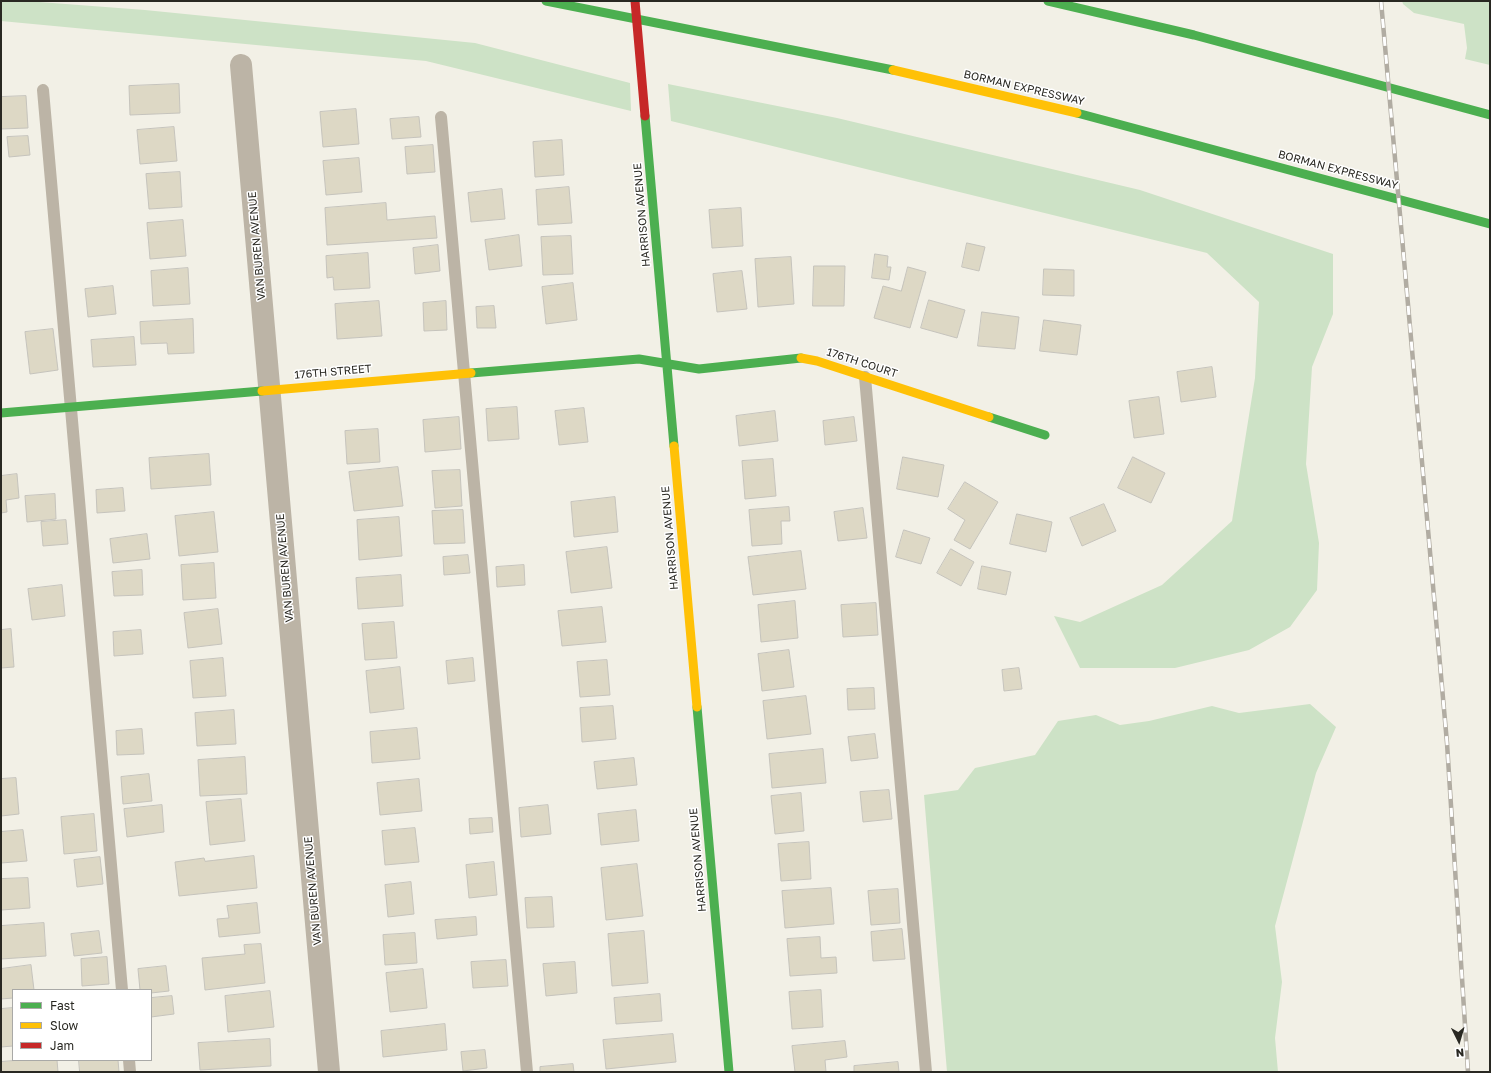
<!DOCTYPE html>
<html>
<head>
<meta charset="utf-8">
<style>
  body { margin:0 }
  #map { position:relative; width:1491px; height:1073px; overflow:hidden; background:#f2f0e6; font-family:"Golos Text",sans-serif }
  canvas { display:block }
  .frame { position:absolute; inset:0; border:2px solid #292822; pointer-events:none }
  .legend { position:absolute; left:12px; top:989px; width:140px; height:72px; box-sizing:border-box; background:#fff; border:1px solid #a9a9a7; margin:0; padding:5px 7px; list-style:none; font-size:12px; color:#292822 }
  .legend li { display:flex; align-items:center; gap:8px; height:20px }
  .legend b { width:20px; border:1px solid #a9a9a7 }
  .north { position:absolute; left:1439px; top:1021px; width:40px; height:40px; -webkit-text-stroke:3px #fff; paint-order:stroke; rotate:175deg; font-size:11px; font-weight:700; line-height:16px; text-align:center; color:#292822 }
  .north::after { content:''; display:block; margin:auto; width:14px; height:18px; background:#292822; clip-path:polygon(50% 0,100% 100%,50% 72%,0 100%) }
</style>
</head>
<body>
<div id="map">
<canvas width="1491" height="1073"></canvas>
<div class="frame"></div>
<ul class="legend">
<li><b style="height:5px;background:#4caf50"></b>Fast</li>
<li><b style="height:5px;background:#ffc107"></b>Slow</li>
<li><b style="height:5px;background:#c62828"></b>Jam</li>
</ul>
<div class="north">N</div>
</div>
<script>
const c = document.querySelector('canvas').getContext('2d');
c.lineJoin = 'round';
function fill(path, color) { c.fillStyle = color; c.fill(path, 'evenodd'); }
function stroke(path, color, width, dash) { c.strokeStyle = color; c.lineWidth = width; c.lineCap = dash ? 'butt' : 'round'; c.setLineDash(dash || []); c.stroke(path); }
function drawText(font, color, halo, rows, align = 'center') {
  c.font = font + ' "Golos Text",sans-serif'; c.lineWidth = 3; c.setLineDash([]); c.textBaseline = 'middle'; c.strokeStyle = halo; c.fillStyle = color; for (const [text, x, y, turn = 0] of rows) {
    c.save(); c.translate(x, y); c.rotate((+turn || 0) * Math.PI / 180); c.textAlign = isNaN(turn) ? turn : align; if (halo) c.strokeText(text, 0, 0); c.fillText(text, 0, 0); c.restore();
  }
}
const green = new Path2D(`
  M1,1H26L145,10L475,43L630,83L631,111L426,61L1,21Z
  M1402,1H1490V65L1465,59L1467,48L1464,24L1414,13L1403,4Z
  M668,84L837,118L1140,190L1333,254V314L1312,367L1306,464L1319,543L1317,590L1290,627L1249,650L1175,668H1080L1054,616L1080,622L1162,585L1232,521L1255,378L1259,302L1207,253L671,121Z
  M1310,704L1336,727L1316,773L1275,926L1282,982L1275,1038L1278,1072H947L924,795L958,790L975,768L1035,755L1058,721L1096,715L1120,725L1149,721L1212,706L1239,713Z`);
const building = new Path2D(`
  M179,84L180,113L130,115L129,86Z
  M26,96L28,128L1,129V97Z
  M356,109L359,144L323,147L320,112Z
  M419,117L421,137L392,139L390,119Z
  M174,127L177,161L140,164L137,130Z
  M28,136L30,155L9,157L7,137Z
  M562,140L564,175L535,177L533,142Z
  M433,145L435,172L407,174L405,147Z
  M359,158L362,192L326,195L323,161Z
  M180,172L182,207L149,209L146,174Z
  M569,187L572,223L538,225L536,190Z
  M502,189L505,219L471,222L468,193Z
  M386,203L387,220L435,216L437,238L327,245L325,208Z
  M741,208L743,246L712,248L709,210Z
  M183,220L186,256L150,259L147,223Z
  M519,235L522,266L489,270L485,240Z
  M571,236L573,274L543,275L541,237Z
  M967,243L985,247L979,271L962,267Z
  M438,245L440,271L415,274L413,248Z
  M368,253L370,288L334,290L333,277L327,278L326,256Z
  M875,254L888,256L887,267H891L889,280L872,278Z
  M791,257L794,304L758,307L755,259Z
  M814,266H845L844,306H813Z
  M908,267L926,272L910,328L874,318L883,286L901,291Z
  M188,268L190,304L153,306L151,271Z
  M1044,269L1074,270V296L1043,295Z
  M742,271L747,309L717,312L713,274Z
  M573,283L577,320L546,324L542,287Z
  M113,286L116,314L88,317L85,289Z
  M929,300L965,310L957,338L921,328Z
  M379,301L382,336L337,339L335,304Z
  M446,301L447,330L424,331L423,303Z
  M494,306L496,328H477L476,307Z
  M982,312L1019,317L1015,349L978,346Z
  M193,319L194,353L168,354L167,343L141,344L140,322Z
  M1044,320L1081,325L1077,355L1040,351Z
  M53,329L58,370L30,374L25,332Z
  M134,337L136,365L93,367L91,340Z
  M1212,367L1216,397L1181,402L1177,372Z
  M1159,397L1164,434L1134,438L1129,401Z
  M517,407L519,439L488,441L486,409Z
  M584,408L588,442L559,445L555,411Z
  M775,411L778,441L739,446L736,416Z
  M459,417L461,449L425,452L423,420Z
  M854,417L857,441L825,445L823,421Z
  M378,429L380,462L347,464L345,431Z
  M209,454L211,485L151,489L149,458Z
  M903,457L944,465L938,497L897,489Z
  M1133,457L1165,473L1151,503L1118,488Z
  M773,459L776,496L745,499L742,461Z
  M398,467L403,506L354,511L349,472Z
  M460,470L462,506L435,508L432,471Z
  M17,474L19,498L6,500L7,512L1,513V476Z
  M965,482L998,502L970,549L954,540L965,520L948,509Z
  M123,488L125,511L97,513L96,490Z
  M55,494L56,519L27,522L25,496Z
  M615,497L618,532L574,537L571,502Z
  M1104,504L1116,531L1082,546L1070,518Z
  M789,507L790,521H781L782,544L752,546L749,510Z
  M863,508L867,538L838,541L834,512Z
  M463,510L465,543L434,544L432,511Z
  M214,512L218,552L179,556L175,516Z
  M1017,514L1052,522L1046,552L1010,544Z
  M399,517L402,556L359,560L357,520Z
  M66,520L68,544L43,546L41,522Z
  M904,530L930,538L921,564L896,557Z
  M147,534L150,559L113,563L110,539Z
  M607,547L612,588L571,593L566,552Z
  M951,549L974,562L961,586L937,573Z
  M801,551L806,589L753,595L748,557Z
  M468,555L470,573L444,575L443,557Z
  M214,563L216,598L183,600L181,565Z
  M524,565L525,585L497,587L496,567Z
  M982,566L1011,572L1006,595L978,589Z
  M142,570L143,595L114,596L112,572Z
  M401,575L403,606L358,609L356,578Z
  M62,585L65,616L32,620L28,589Z
  M795,601L798,638L761,642L758,605Z
  M876,603L878,635L843,637L841,605Z
  M602,607L606,642L562,646L558,611Z
  M218,609L222,644L188,648L184,613Z
  M394,622L397,658L365,660L362,624Z
  M11,629L14,667L1,668V630Z
  M141,630L143,654L114,656L113,632Z
  M789,650L794,687L762,691L758,654Z
  M223,658L226,696L193,698L190,661Z
  M473,658L475,681L448,684L446,661Z
  M607,660L610,695L580,697L577,662Z
  M400,667L404,709L370,713L366,671Z
  M1019,668L1022,689L1004,691L1002,670Z
  M874,688L875,709L848,710L847,689Z
  M806,696L811,734L767,739L763,701Z
  M613,706L616,739L582,742L580,708Z
  M234,710L236,744L197,746L195,713Z
  M417,728L420,759L372,763L370,732Z
  M142,729L144,754L117,755L116,731Z
  M875,734L878,758L851,761L848,737Z
  M823,749L826,783L772,788L769,754Z
  M245,757L247,794L200,796L198,760Z
  M634,758L637,785L597,789L594,762Z
  M149,774L152,801L123,804L121,777Z
  M16,778L19,814L1,816V779Z
  M419,779L422,811L380,815L377,783Z
  M889,790L892,819L863,822L860,792Z
  M801,793L804,831L775,834L771,796Z
  M241,799L245,841L210,845L206,802Z
  M162,805L164,832L127,837L124,809Z
  M548,805L551,834L521,837L519,808Z
  M636,810L639,841L601,845L598,814Z
  M94,814L97,851L64,854L61,817Z
  M492,818L493,832L470,834L469,819Z
  M415,828L419,862L385,865L382,831Z
  M23,830L27,861L1,863V832Z
  M809,842L811,879L781,881L778,844Z
  M254,856L257,888L179,896L175,862L204,858L205,861Z
  M100,857L103,884L77,887L74,860Z
  M494,862L497,895L469,898L466,865Z
  M637,864L643,916L606,920L601,868Z
  M28,878L30,908L1,910V879Z
  M411,882L414,914L388,917L385,885Z
  M831,888L834,924L785,928L782,891Z
  M898,889L900,923L871,925L868,891Z
  M552,897L554,927L527,928L525,898Z
  M257,903L260,933L219,937L217,919L229,918L227,906Z
  M476,917L477,935L437,939L435,920Z
  M44,923L46,956L1,959V926Z
  M902,929L905,959L873,961L871,932Z
  M99,931L102,953L74,956L71,934Z
  M644,931L648,983L612,986L608,934Z
  M415,933L417,963L385,965L383,935Z
  M820,937L821,958L836,957L837,973L790,976L787,939Z
  M261,944L265,983L205,990L202,958L245,954L244,945Z
  M107,957L109,984L82,986L81,959Z
  M506,960L508,986L473,988L471,962Z
  M575,962L577,993L546,996L543,964Z
  M31,965L34,990H13V998L1,999V969Z
  M166,966L169,991L151,993V990H140L138,969Z
  M423,969L427,1008L390,1012L386,973Z
  M821,990L823,1027L792,1029L789,992Z
  M270,991L274,1027L228,1032L225,996Z
  M660,994L662,1021L616,1024L614,998Z
  M172,996L174,1014L151,1017V998Z
  M13,1008V1046L1,1047V1009Z
  M445,1024L447,1050L383,1057L381,1031Z
  M673,1034L676,1062L606,1069L603,1040Z
  M270,1039L271,1066L200,1070L198,1043Z
  M845,1041L847,1057L825,1060L826,1072H795L792,1046Z
  M485,1050L487,1068L463,1071L461,1052Z
  M20,1060H57L58,1072H1V1062Z
  M79,1060H118L119,1072H80Z
  M898,1062L899,1072H854V1066Z
  M573,1064L574,1072H540V1067Z`);
const lane = new Path2D(`
  M43,90L122,990
  M441,117L527,1072
  M865,377L926,1072
  M129,1060L130,1072`);
const street = new Path2D(`
  M241,65L329,1072`);
const fast = new Path2D(`
  M546,1L893,70
  M1048,1L1194,35L1490,115
  M1077,113L1490,224
  M645,116L674,446
  M471,373L639,359L699,369L801,358
  M1,413L262,391
  M989,417L1045,435
  M697,707L729,1072`);
const slow = new Path2D(`
  M893,70L1077,113
  M801,358L817,361L989,417
  M262,391L471,373
  M674,446L697,707`);
const jam = new Path2D(`
  M635,1L645,116`);
const rail = new Path2D(`
  M1381,1L1447,743L1468,1072`);
const streetNames = [
  ["BORMAN EXPRESSWAY",1024,88,13],
  ["BORMAN EXPRESSWAY",1338,170,15],
  ["HARRISON AVENUE",642,215,-95],
  ["VAN BUREN AVENUE",257,246,-95],
  ["176TH COURT",862,363,18],
  ["176TH STREET",333,372,-5],
  ["HARRISON AVENUE",670,538,-95],
  ["VAN BUREN AVENUE",285,568,-95],
  ["HARRISON AVENUE",698,860,-95],
  ["VAN BUREN AVENUE",313,891,-95]
];
fill(green, '#cde2c6');
fill(building, '#ddd8c5');
stroke(building, '#c5c3bc', 1);
stroke(lane, '#bcb4a6', 12);
stroke(street, '#bcb4a6', 22);
stroke(fast, '#4caf50', 9);
stroke(slow, '#ffc107', 9);
stroke(jam, '#c62828', 9);
stroke(rail, '#b1aca2', 4.5);
stroke(rail, '#fff', 3, [9]);
drawText('11px', '#292822', '#fff', streetNames);
</script>
</body>
</html>
